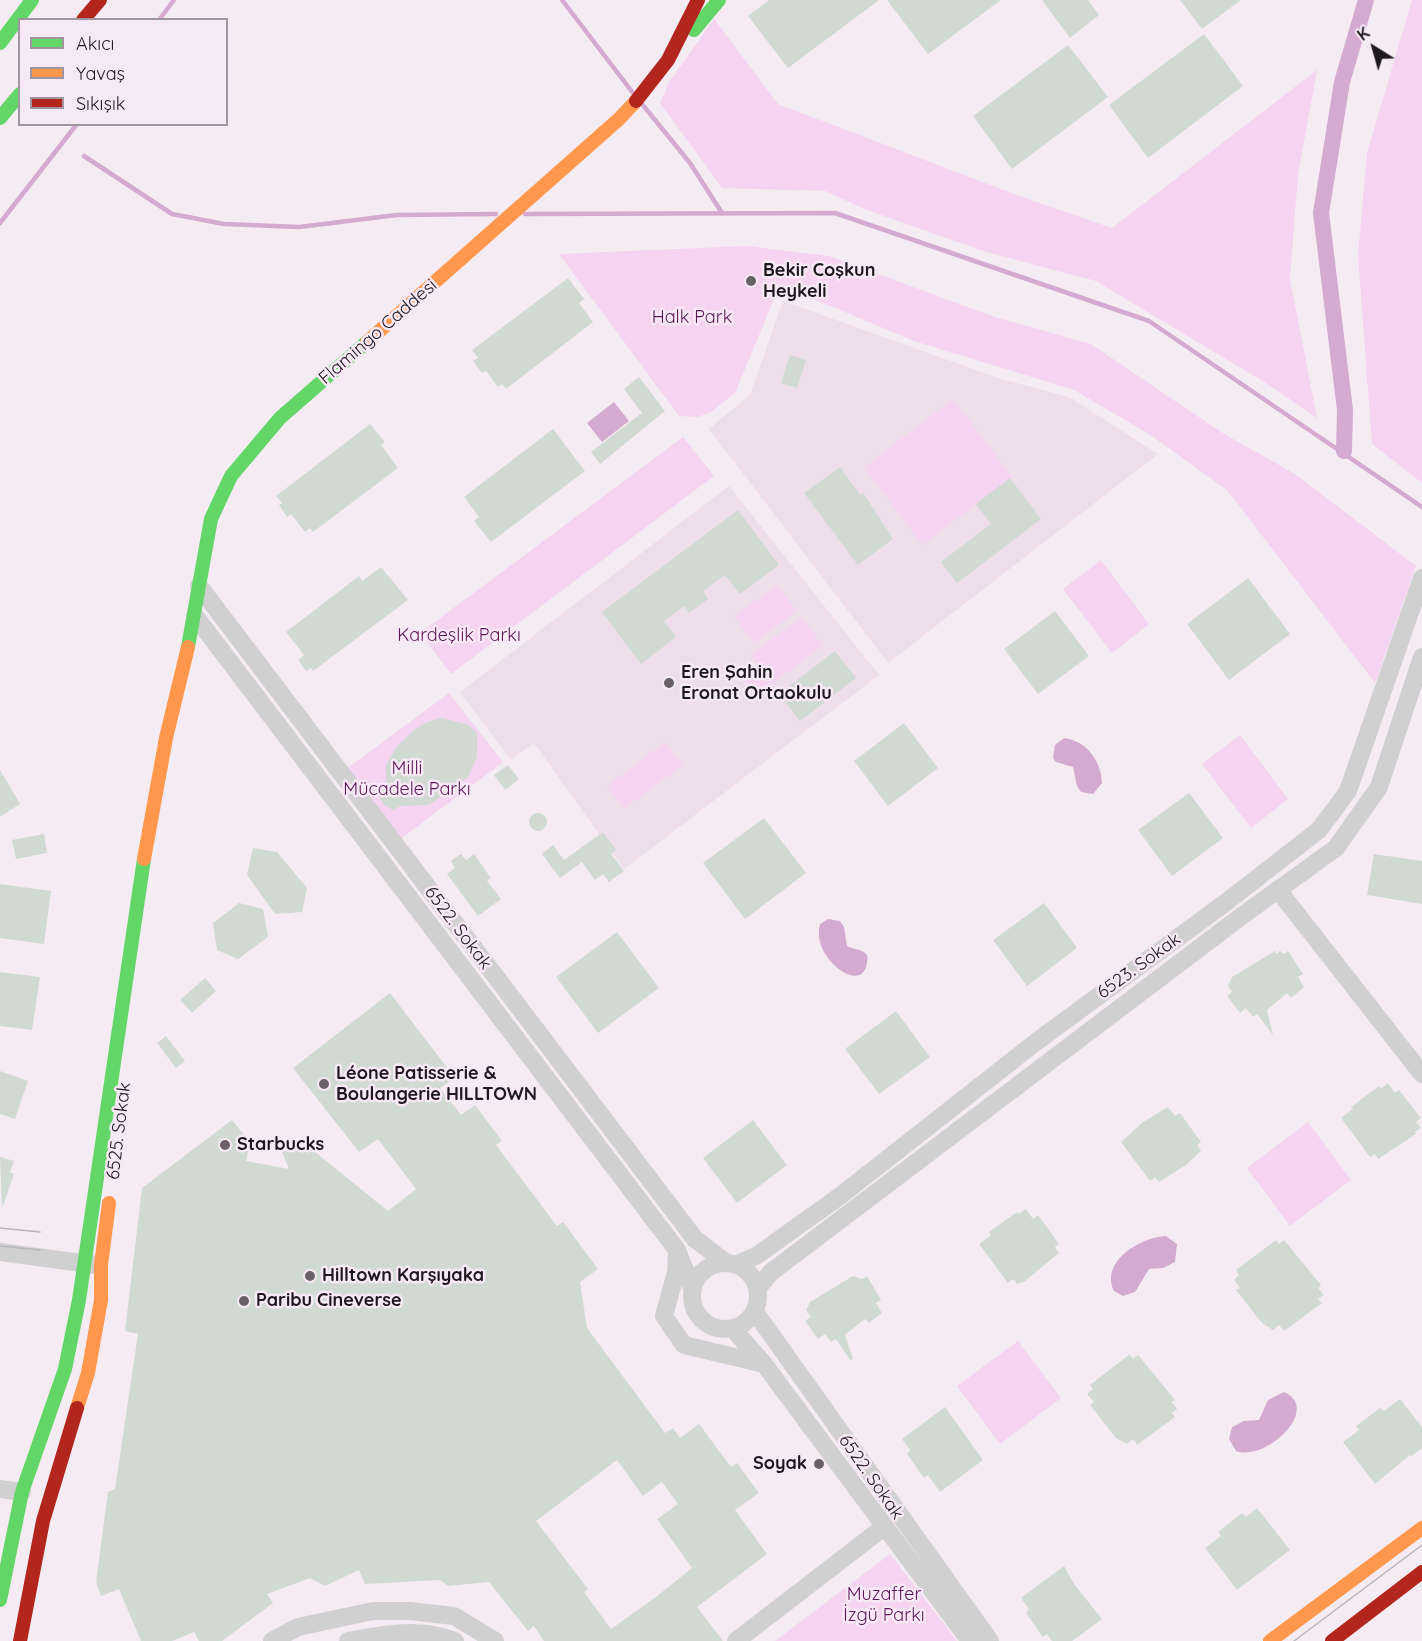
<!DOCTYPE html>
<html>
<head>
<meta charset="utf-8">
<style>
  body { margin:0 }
  #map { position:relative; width:1422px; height:1641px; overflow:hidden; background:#f4ecf2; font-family:Quicksand,sans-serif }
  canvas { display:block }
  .legend { position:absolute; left:18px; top:18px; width:210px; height:108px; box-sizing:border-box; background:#f7e8f5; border:2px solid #a0959f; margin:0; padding:8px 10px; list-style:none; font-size:18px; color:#1d181d }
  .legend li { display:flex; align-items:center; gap:12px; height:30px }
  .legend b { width:30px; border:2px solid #a0959f }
  .north { position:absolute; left:1344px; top:18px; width:60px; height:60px; -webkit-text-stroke:4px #f7e8f5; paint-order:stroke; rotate:323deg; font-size:16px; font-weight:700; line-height:24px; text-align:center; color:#1d181d }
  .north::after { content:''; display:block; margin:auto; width:21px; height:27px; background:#1d181d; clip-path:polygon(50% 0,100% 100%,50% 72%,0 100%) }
</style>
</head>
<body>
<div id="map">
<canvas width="1422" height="1641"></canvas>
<ul class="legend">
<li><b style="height:8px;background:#63d668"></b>Akıcı</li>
<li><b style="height:8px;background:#ff974d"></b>Yavaş</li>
<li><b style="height:8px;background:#b3261e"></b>Sıkışık</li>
</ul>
<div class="north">K</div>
</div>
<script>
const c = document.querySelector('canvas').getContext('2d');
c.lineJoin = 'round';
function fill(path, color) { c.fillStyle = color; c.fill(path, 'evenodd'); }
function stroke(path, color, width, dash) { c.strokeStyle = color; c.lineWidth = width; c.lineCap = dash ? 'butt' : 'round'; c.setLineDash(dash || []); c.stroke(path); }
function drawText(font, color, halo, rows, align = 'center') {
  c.font = font + ' Quicksand,sans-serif'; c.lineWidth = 5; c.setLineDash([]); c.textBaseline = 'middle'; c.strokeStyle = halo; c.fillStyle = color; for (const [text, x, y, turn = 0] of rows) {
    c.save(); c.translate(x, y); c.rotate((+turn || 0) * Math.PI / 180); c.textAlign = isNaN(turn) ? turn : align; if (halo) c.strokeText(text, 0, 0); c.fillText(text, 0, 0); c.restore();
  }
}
const built = new Path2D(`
  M783,301L998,378L1069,397L1158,454L888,663L709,429L750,395Z
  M729,486L879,675L624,869L534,743L511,760L460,692Z`);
const green = new Path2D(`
  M1412,0H1422V483L1372,444L1358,256L1367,153Z
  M714,19L778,104L1022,197L1112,228L1317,70L1298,175L1290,279L1317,418L1266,383L1096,281L986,252L864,209L825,191L722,188L660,103L669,82Z
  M746,246L829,256L995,317L1091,344L1221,432L1295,474L1416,566L1375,683L1227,490L1149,434L1074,390L914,341L780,285L735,393L711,412L698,417L679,416L559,254Z
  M953,399L1012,477L922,545L864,467Z
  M683,437L714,476L451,674L420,633Z
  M1101,560L1149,624L1112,653L1063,589Z
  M777,585L797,611L754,643L734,616Z
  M802,617L823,646L772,684L750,655Z
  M758,670L772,689L758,699L745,681Z
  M449,693L503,762L398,841L345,770Z
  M1240,735L1288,799L1251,828L1202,764Z
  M665,742L683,765L624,809L607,786Z
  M1308,1122L1351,1180L1290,1226L1247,1168Z
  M1018,1341L1061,1398L1000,1444L957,1386Z
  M890,1554L957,1641H775Z`);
const water = new Path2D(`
  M614,402L629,421L602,442L587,423Z
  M1064,738C1087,741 1101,761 1102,783L1093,794L1081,792L1077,786L1073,767L1056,762L1053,758L1055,745Z
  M828,919L840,921L844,927L847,946C852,949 861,949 865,953C868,955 868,958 867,962C864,997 810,958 820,924Z
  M1166,1236L1177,1244L1175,1262L1163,1268L1149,1269L1135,1292L1123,1296L1114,1291C1100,1261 1141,1237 1166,1236Z
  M1284,1392C1322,1409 1266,1462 1236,1451L1229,1439L1232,1427L1244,1421L1259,1420L1268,1400Z`);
const stream = new Path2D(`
  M562,0L633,93
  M159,20L174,0
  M642,104L690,163L722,213
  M84,156L172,214L224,224L299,227L397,215L496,214
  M525,214L835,213L1149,321L1422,507
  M0,223L77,124`);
const canal = new Path2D(`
  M1344,451L1345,410L1321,213L1342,82L1366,0`);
const building = new Path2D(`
  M769,0H879L788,68L748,16Z
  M887,0H1001L928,54Z
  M1042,0H1088L1099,15L1070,38Z
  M1180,0H1241L1202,29Z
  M1204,34L1243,86L1148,158L1109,105Z
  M1068,45L1108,97L1012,169L973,116Z
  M568,278L584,299L579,303L593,322L506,389L502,384L498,387L486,371L482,373L473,361L478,358L472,350Z
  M790,355L806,360L797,388L781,383Z
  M639,377L665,411L600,464L591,452L642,413L624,389Z
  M370,424L385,442L381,445L398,468L313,532L310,528L305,532L291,514L287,517L279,505L282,503L276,496Z
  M553,429L585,471L491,542L474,521L479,517L464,497Z
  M840,467L860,495L863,493L893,539L858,565L804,493Z
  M1010,478L1041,519L957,583L941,562L991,524L976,504Z
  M738,510L779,565L740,594L725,575L703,591L708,599L689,613L684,606L664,621L676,637L641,664L602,612Z
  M381,567L408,600L313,671L311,668L306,671L298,660L304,655L286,632L359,576L362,581Z
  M1248,578L1290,634L1229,680L1187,624Z
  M1055,611L1089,656L1038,694L1004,649Z
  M835,651L856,678L800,721L779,694Z
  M442,718L469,725L477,734V757L468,777L429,805L400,806L393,810L384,805L375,788L386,782V765L397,746L413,731L427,722Z
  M904,723L938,768L888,806L854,761Z
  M508,765L519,779L505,790L494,775Z
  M0,770L20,804L0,817Z
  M1189,793L1223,838L1172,876L1138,830Z
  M529 822a9 9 0 1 1 18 0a9 9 0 1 1-18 0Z
  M764,818L806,873L745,919L703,863Z
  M603,832L616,850L611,854L624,871L609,882L603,874L595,880L582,862L560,878L542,854L553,845L564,860Z
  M44,834L47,853L16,859L12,840Z
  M253,848L277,852L307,888L302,912L275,914L247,875Z
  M461,854L466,860L474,854L491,878L487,881L501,899L478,916L447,874L455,868L451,861Z
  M1374,854L1422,861V904L1367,895Z
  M0,884L51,891L44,944L0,938Z
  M239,903L263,909L268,937L238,959L217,950L213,923Z
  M1044,903L1077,948L1027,986L993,940Z
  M617,932L659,988L598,1033L556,977Z
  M1275,951L1276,954L1280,951L1284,954L1288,951L1303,974L1298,977L1304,987L1291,998L1287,993L1267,1010L1273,1035L1257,1014L1253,1017L1246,1008L1240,1013L1227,996L1232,992L1228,986L1232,977Z
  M0,972L40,977L32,1030L0,1026Z
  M205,978L216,991L192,1013L180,1000Z
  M390,993L455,1078L440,1088L461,1115L475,1105L502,1141L496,1145L557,1226L563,1222L598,1269L580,1282L587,1328L665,1433L673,1428L680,1438L699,1424L731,1467L737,1463L759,1493L735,1510L767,1554L697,1607L723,1641H544L534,1626L528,1631L489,1582L448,1586L440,1580L365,1584L359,1570L325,1586L310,1578L267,1594L273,1603L222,1641H199L194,1632L172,1641H141L119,1589L101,1596L96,1582L108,1492L115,1489L138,1334L125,1331L142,1188L232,1120L250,1142L246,1161L289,1169L282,1152L304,1143L388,1211L416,1189L378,1139L359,1152L293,1068ZM617,1460L643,1496L662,1482L678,1504L657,1519L692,1568L656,1597L611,1629L584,1592L588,1589L536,1521Z
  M896,1011L930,1057L879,1094L845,1049Z
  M166,1036L185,1061L176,1068L157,1043Z
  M0,1071L28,1081L15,1119L0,1114Z
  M1388,1083L1395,1093L1399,1090L1421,1118L1416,1122L1421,1128L1415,1132L1416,1134L1378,1159L1375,1154L1370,1157L1341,1118L1353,1109L1351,1107L1379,1086L1381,1089Z
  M1168,1107L1175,1116L1180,1113L1201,1142L1197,1145L1201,1151L1186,1165L1159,1182L1155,1177L1150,1181L1121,1142L1143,1122Z
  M753,1120L787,1165L737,1203L703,1158Z
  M0,1157L14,1161L10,1172L14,1174L2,1209Z
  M1026,1209L1033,1219L1038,1215L1059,1244L1055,1247L1059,1253L1025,1281L1017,1284L1013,1279L1008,1283L979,1244L991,1235L989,1232L1017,1212L1019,1214Z
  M1276,1240L1279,1244L1284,1240L1321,1285L1318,1288L1324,1295L1318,1299L1322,1303L1284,1331L1279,1325L1273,1330L1262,1323L1236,1290L1240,1288L1234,1280L1239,1275L1236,1270Z
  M853,1276L862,1279L867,1276L881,1300L876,1303L882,1313L869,1323L865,1319L845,1335L853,1359L850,1360L836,1339L831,1342L825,1334L818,1339L805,1321L811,1317L806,1310L810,1302Z
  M1130,1354L1133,1359L1138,1355L1175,1400L1172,1402L1177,1409L1172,1413L1175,1417L1137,1445L1133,1439L1127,1444L1116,1438L1090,1405L1094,1402L1087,1394L1093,1389L1090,1385Z
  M1400,1399L1422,1427V1448L1411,1457L1410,1455L1375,1484L1343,1442L1359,1430L1356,1426L1380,1408L1384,1411Z
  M945,1407L983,1460L940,1492L928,1475L924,1478L907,1454L910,1450L902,1439Z
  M1257,1508L1290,1550L1237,1590L1205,1548L1221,1536L1218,1532L1242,1513L1246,1517Z
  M1064,1566L1074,1584L1102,1619L1072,1641H1052L1047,1634L1043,1637L1026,1613L1029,1609L1021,1598Z`);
const street = new Path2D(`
  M199,586L695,1239L725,1262
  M195,616L677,1250L692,1288
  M1278,890L1422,1074
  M0,1252L96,1265
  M677,1254L676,1272L664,1316L684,1345L764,1364
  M692 1296a33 33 0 1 1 66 0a33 33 0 1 1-66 0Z
  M737,1264L756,1256L840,1196L1036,1042L1225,903L1319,830L1348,791L1422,578
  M758,1288L770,1273L1243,915L1336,848L1379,787L1422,657
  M755,1312L990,1641
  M733,1329L764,1364L970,1641
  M0,1489L22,1492
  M272,1641L298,1627L373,1611H410L454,1616L495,1641
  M348,1641C384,1634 420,1627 455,1641
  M736,1641L884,1527`);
const fast = new Path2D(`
  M694,30L719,0
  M0,43L32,0
  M0,118L20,94
  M188,647L211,519L231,476L280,418L367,342
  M0,1600L22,1492L65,1369L79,1300L144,859`);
const slow = new Path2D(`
  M367,342L619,119L636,101
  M144,859L166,738L188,647
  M77,1408L88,1373L101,1300V1265L109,1203
  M1270,1641L1422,1528`);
const jam = new Path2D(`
  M83,20L100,0
  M636,101L668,60L698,0
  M20,1641L43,1521L77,1408
  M1332,1641L1422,1572`);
const tram = new Path2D(`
  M0,1228L40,1232
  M0,1246L40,1250
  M1294,1641L1422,1545`);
const markers = [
  [751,281,6,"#686268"],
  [669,683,6,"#686268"],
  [324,1084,6,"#686268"],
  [225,1145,6,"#686268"],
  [310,1276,6,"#686268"],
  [244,1301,6,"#686268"],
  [819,1464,6,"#686268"]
];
const poiNames = [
  ["Bekir Coşkun",763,271],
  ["Heykeli",763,292],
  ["Eren Şahin",681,673],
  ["Eronat Ortaokulu",681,694],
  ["Léone Patisserie &",336,1074],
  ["Boulangerie HILLTOWN",336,1095],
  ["Starbucks",237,1145],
  ["Hilltown Karşıyaka",322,1276],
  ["Paribu Cineverse",256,1301],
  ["Soyak",807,1464,"right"]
];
const parkNames = [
  ["Halk Park",692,318],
  ["Kardeşlik Parkı",459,636],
  ["Milli",407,769],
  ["Mücadele Parkı",407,790],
  ["Muzaffer",884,1595],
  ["İzgü Parkı",884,1616]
];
const streetNames = [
  ["Flamingo Caddesi",378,332,-41],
  ["6522. Sokak",458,928,53],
  ["6523. Sokak",1139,966,-36],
  ["6525. Sokak",119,1131,-83],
  ["6522. Sokak",871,1477,55]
];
fill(built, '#eddeea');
fill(green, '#f5d4f1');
fill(water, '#d4aad0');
stroke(stream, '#d4aad0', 4.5);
stroke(canal, '#d4aad0', 16);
fill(building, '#d1dad2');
stroke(street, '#d1d0d1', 18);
stroke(fast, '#63d668', 14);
stroke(slow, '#ff974d', 14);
stroke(jam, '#b3261e', 14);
stroke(tram, '#b9b7b9', 1.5);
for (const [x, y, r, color] of markers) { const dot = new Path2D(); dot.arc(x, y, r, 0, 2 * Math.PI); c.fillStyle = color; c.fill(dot); stroke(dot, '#f7e8f5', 2); }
drawText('bold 18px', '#1d181d', '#f7e8f5', poiNames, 'left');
drawText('18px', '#5b1758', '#f7e8f5', parkNames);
drawText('18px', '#1d181d', '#f7e8f5', streetNames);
</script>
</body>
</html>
